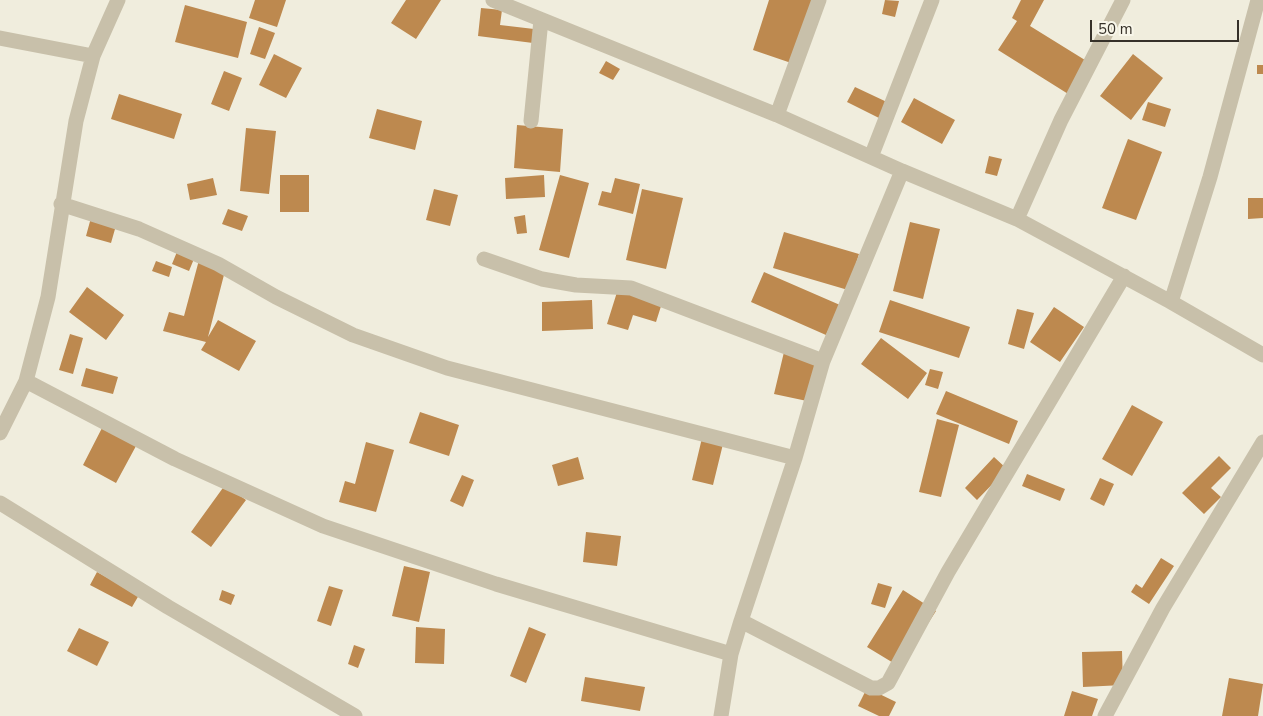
<!DOCTYPE html>
<html>
<head>
<meta charset="utf-8">
<style>
  body { margin:0 }
  #map { position:relative; width:1263px; height:716px; overflow:hidden; background:#f0eddd; font-family:"Nunito Sans",sans-serif }
  canvas { display:block }
  .scale { position:absolute; left:1090px; top:20px; width:149px; height:22px; box-sizing:border-box; border:2px solid #363129; border-top:0; padding-left:6px; font-size:15px; line-height:18px; white-space:nowrap; color:#363129; -webkit-text-stroke:4px #f8f6ea; paint-order:stroke }
</style>
</head>
<body>
<div id="map">
<canvas width="1263" height="716"></canvas>
<div class="scale">50 m</div>
</div>
<script>
const c = document.querySelector('canvas').getContext('2d');
c.lineJoin = 'round';
function fill(path, color) { c.fillStyle = color; c.fill(path, 'evenodd'); }
function stroke(path, color, width, dash) { c.strokeStyle = color; c.lineWidth = width; c.lineCap = dash ? 'butt' : 'round'; c.setLineDash(dash || []); c.stroke(path); }
const building = new Path2D(`
  M255,0H286L277,27L249,18Z
  M406,0H441L416,39L391,23Z
  M769,0H818L797,65L753,50Z
  M885,0L899,1L895,17L882,14Z
  M1021,0H1044L1030,26L1093,65L1073,97L998,50L1017,21L1012,18Z
  M185,5L247,22L238,58L175,42Z
  M481,8L502,10L500,25L534,29L533,43L478,36Z
  M259,27L275,33L265,59L250,54Z
  M274,54L302,68L286,98L259,85Z
  M1133,54L1163,78L1131,120L1100,96Z
  M606,61L620,69L613,80L599,73Z
  M1257,65H1263V74H1257Z
  M224,71L242,78L229,111L211,104Z
  M855,87L889,103L881,119L847,102Z
  M119,94L182,114L174,139L111,119Z
  M914,98L955,120L942,144L901,122Z
  M1148,102L1171,109L1165,127L1142,120Z
  M377,109L422,121L415,150L369,138Z
  M517,125L563,129L560,172L514,168Z
  M246,128L276,131L269,194L240,191Z
  M1128,139L1162,152L1136,220L1102,208Z
  M989,156L1002,159L997,176L985,173Z
  M280,175H309V212H280Z
  M544,175L545,197L506,199L505,178Z
  M560,175L589,183L569,258L539,250Z
  M213,178L217,195L190,200L187,184Z
  M615,178L640,184L633,214L598,205L602,191L611,193Z
  M434,189L458,195L450,226L426,220Z
  M642,189L683,198L666,269L626,260Z
  M1248,198H1263V218L1248,219Z
  M228,209L248,216L242,231L222,224Z
  M92,214L117,222L111,243L86,236Z
  M525,215L527,233L517,234L514,217Z
  M910,222L940,229L923,299L893,291Z
  M784,232L859,254L848,290L773,268Z
  M181,242L198,249L189,271L172,264Z
  M199,260L226,267L208,337L218,320L256,341L239,371L201,350L206,342L163,331L169,312L184,316Z
  M156,261L172,267L169,277L152,271Z
  M764,272L840,305L826,335L751,302Z
  M87,287L124,315L106,340L69,312Z
  M618,289L662,303L656,322L633,315L628,330L607,324Z
  M592,300L593,329L542,331V302Z
  M890,300L970,327L959,358L879,332Z
  M1054,307L1084,327L1060,362L1030,342Z
  M1017,309L1034,313L1024,349L1008,344Z
  M70,334L83,338L73,374L59,370Z
  M881,338L927,373L908,399L861,364Z
  M784,352L816,359L807,401L774,394Z
  M86,368L118,377L113,394L81,386Z
  M930,369L943,372L938,389L925,385Z
  M946,391L1018,421L1009,444L936,414Z
  M1132,405L1163,422L1132,476L1102,459Z
  M420,412L459,425L449,456L409,443Z
  M937,419L959,425L941,497L919,492Z
  M102,428L136,446L116,483L83,465Z
  M702,438L723,444L713,485L692,480Z
  M366,442L394,450L376,512L339,502L345,481L355,484Z
  M1219,456L1231,468L1211,488L1221,497L1204,514L1182,493Z
  M578,457L584,479L558,486L552,465Z
  M994,457L1007,469L977,500L965,488Z
  M1027,474L1065,489L1060,501L1022,486Z
  M462,475L474,480L463,507L450,501Z
  M1100,478L1114,484L1104,506L1090,499Z
  M225,485L246,500L211,547L191,532Z
  M586,532L621,536L617,566L583,562Z
  M1161,558L1174,566L1149,604L1131,592L1136,584L1142,588Z
  M404,566L430,572L419,622L392,616Z
  M97,572L139,595L132,607L90,585Z
  M878,583L892,587L885,608L871,604Z
  M329,586L343,590L331,626L317,621Z
  M222,590L235,595L231,605L219,600Z
  M903,590L936,611L900,667L867,647Z
  M416,627L445,629L444,664L415,663Z
  M529,627L546,634L526,683L510,676Z
  M79,628L109,642L97,666L67,651Z
  M354,645L365,649L358,668L348,664Z
  M1122,651L1123,685L1083,687L1082,652Z
  M585,677L645,687L640,711L581,701Z
  M1229,678L1263,684L1258,716H1222Z
  M867,688L896,702L889,716H879L858,706Z
  M1072,691L1098,699L1092,716H1064Z`);
const minor = new Path2D(`
  M493,0L777,115L902,171L1017,219L1171,302L1263,355
  M0,38L93,56
  M777,115L819,0
  M531,121L541,20
  M871,157L932,0
  M61,204L139,229L218,264L276,297L353,335L447,368L795,458
  M1017,219L1061,120L1123,0
  M484,259L542,279L576,285L631,288L823,361
  M1171,302L1210,177L1258,0
  M26,381L175,459L323,526L496,584L731,654
  M0,433L26,381L48,297L76,121L93,56L118,0
  M0,503L168,607L355,716
  M741,621L871,688H879L888,683L948,572L1124,276
  M721,716L731,654L741,621L795,458L823,361L902,171
  M1105,716L1163,608L1263,442`);
fill(building, '#bd894f');
stroke(minor, '#c8c0aa', 15);
</script>
</body>
</html>
